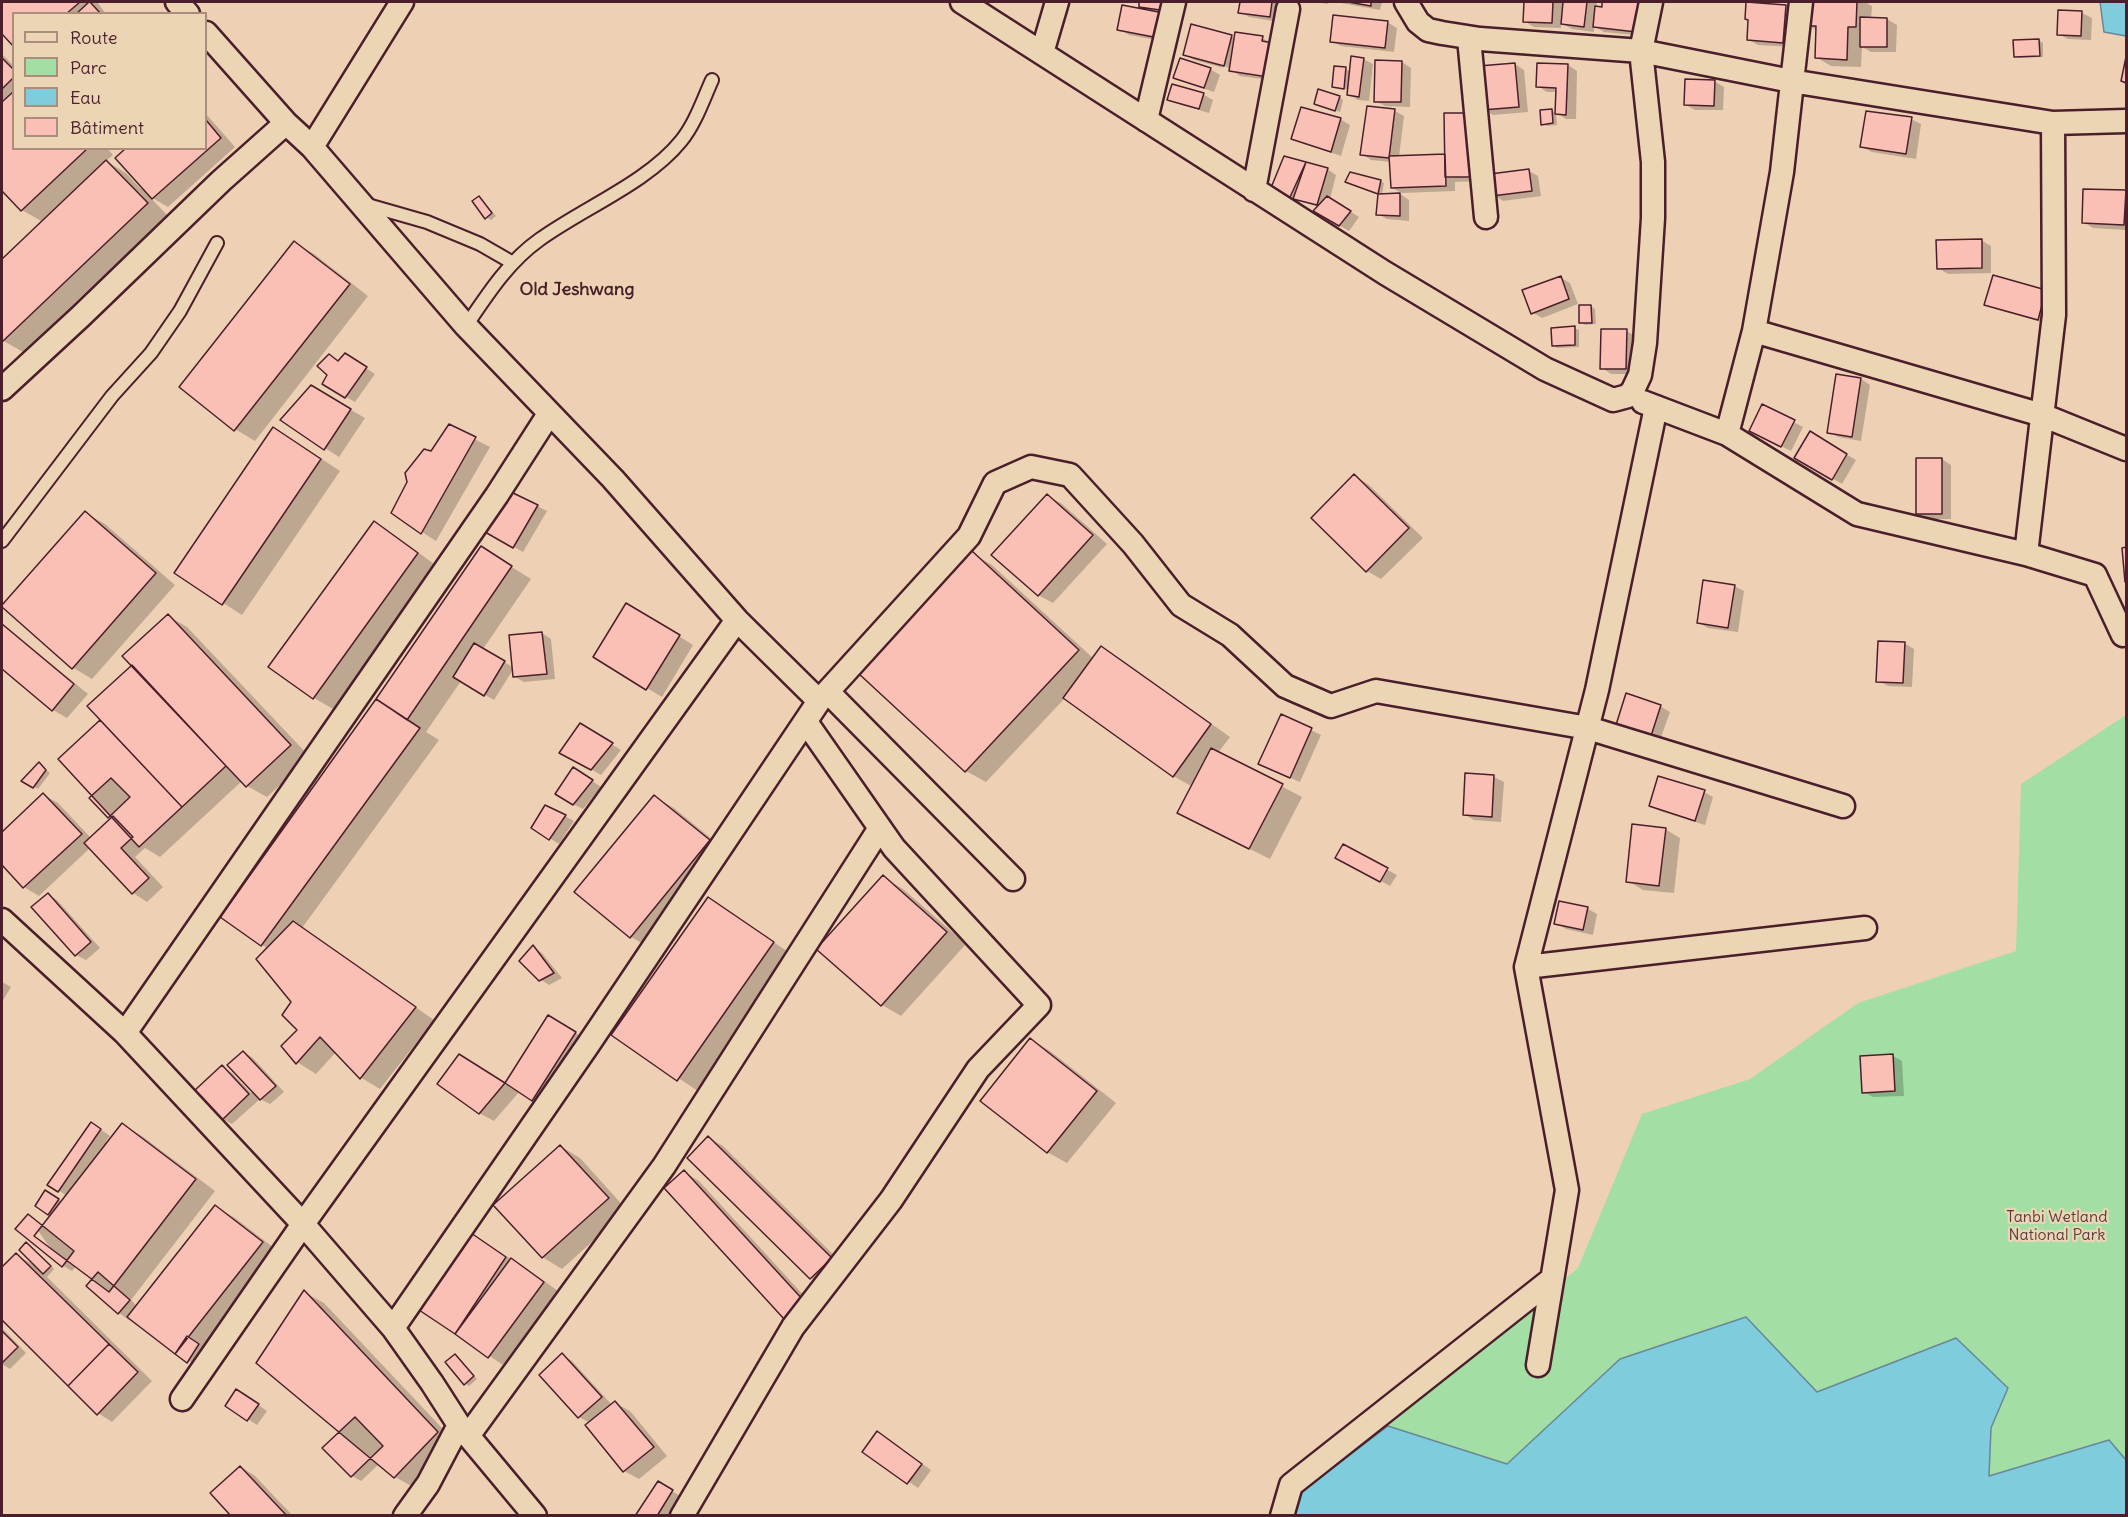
<!DOCTYPE html>
<html>
<head>
<meta charset="utf-8">
<style>
  body { margin:0 }
  #map { position:relative; width:2128px; height:1517px; overflow:hidden; background:#eed1b4; font-family:Delius,sans-serif }
  canvas { display:block }
  .frame { position:absolute; inset:0; border:3px solid #4a1f2b; pointer-events:none }
  .legend { position:absolute; left:12px; top:12px; width:195px; height:138px; box-sizing:border-box; background:#ebd5b4; border:2px solid #ab8c7d; margin:0; padding:8px 10px; list-style:none; font-size:18px; color:#4a1f2b }
  .legend li { display:flex; align-items:center; gap:12px; height:30px }
  .legend b { width:30px; border:2px solid #ab8c7d }
</style>
</head>
<body>
<div id="map">
<canvas width="2128" height="1517"></canvas>
<div class="frame"></div>
<ul class="legend">
<li><b style="height:8px;background:#ebd5b4"></b>Route</li>
<li><b style="height:16px;background:#a3dfa5"></b>Parc</li>
<li><b style="height:16px;background:#7eccdc"></b>Eau</li>
<li><b style="height:16px;background:#fbc0b5"></b>Bâtiment</li>
</ul>
</div>
<script>
const c = document.querySelector('canvas').getContext('2d');
c.lineJoin = 'round';
function fill(path, color) { c.fillStyle = color; c.fill(path, 'evenodd'); }
function stroke(path, color, width, dash) { c.strokeStyle = color; c.lineWidth = width; c.lineCap = dash ? 'butt' : 'round'; c.setLineDash(dash || []); c.stroke(path); }
function drawText(font, color, halo, rows, align = 'center') {
  c.font = font + ' Delius,sans-serif'; c.lineWidth = 4.5; c.setLineDash([]); c.textBaseline = 'middle'; c.strokeStyle = halo; c.fillStyle = color; for (const [text, x, y, turn = 0] of rows) {
    c.save(); c.translate(x, y); c.rotate((+turn || 0) * Math.PI / 180); c.textAlign = isNaN(turn) ? turn : align; if (halo) c.strokeText(text, 0, 0); c.fillText(text, 0, 0); c.restore();
  }
}
const green = new Path2D(`
  M2126,715V1515L2084,1448L1989,1476L1991,1428L2008,1388L1956,1338L1817,1392L1620,1359L1507,1465L1388,1426L1578,1268L1642,1114L1750,1079L1858,1003L2016,951L2021,784Z`);
const water = new Path2D(`
  M2100,2H2126V36L2104,32Z
  M1746,1317L1817,1392L1956,1338L2008,1388L1991,1428L1989,1476L2109,1440L2126,1460V1515L1269,1516L1388,1426L1507,1464L1620,1359Z`);
const shadow = new Path2D(`
  M2,2H97L106,14H14V45L2,32Z
  M1141,2H1178L1162,41L1129,35L1119,29L1149,11L1140,6Z
  M1241,2H1282L1279,22L1249,17L1240,12Z
  M1313,2H1328V4Z
  M1335,2H1382L1380,10Z
  M1525,2H1597L1596,8H1603L1604,2H1649L1645,36L1604,32L1594,26V32L1572,29L1561,23V28L1534,27L1524,21Z
  M1809,2H1865L1872,6L1871,19H1887L1897,25L1896,52H1871L1862,47L1861,67L1831,66L1816,57L1818,31L1808,25Z
  M1747,3L1786,7L1796,12L1792,47L1758,45L1748,39L1750,20Z
  M2059,12L2082,13L2092,18L2091,40L2068,39L2058,34Z
  M1387,22L1397,28L1394,52L1341,46L1332,41Z
  M1231,36L1236,39L1262,38L1282,49L1277,81L1240,76L1218,61L1216,63L1224,68L1194,60L1184,54Z
  M2039,40L2043,43V57L2019,58L2015,56Z
  M2,54L14,66V148H107L113,155L106,161L126,173L141,189L206,148V114L235,147L168,207L149,196L167,215L23,352L2,340V261L43,222L22,210L2,188Z
  M1363,59L1373,64L1369,101L1358,100L1348,94L1349,90L1333,86L1345,69L1351,72Z
  M1402,62L1411,68L1410,107L1385,106L1376,101Z
  M1515,64L1524,70L1528,112L1493,115L1484,109Z
  M1568,65L1577,71L1576,119H1566L1557,113V92H1547L1538,86Z
  M1210,69L1220,75L1214,92L1185,82L1175,77Z
  M1714,81L1724,87L1723,110H1695L1686,105Z
  M1173,86L1204,95L1213,100L1209,113L1179,104L1169,99Z
  M1339,97L1343,100L1340,112L1320,105Z
  M1368,107L1395,111L1404,116L1399,157L1446,155L1481,181L1455,182V191L1402,193L1392,188L1391,162L1371,160L1362,154Z
  M1551,110L1556,113L1557,125L1547,126L1543,124Z
  M1340,119L1350,125L1341,156L1302,143L1293,138Z
  M1911,119L1921,124L1916,159L1872,152L1862,147Z
  M1285,157L1327,169L1336,175L1330,199L1359,217L1349,231L1315,211L1318,207L1300,201L1296,210L1270,194Z
  M1529,171L1538,176L1541,196L1503,201L1494,195Z
  M1380,181L1384,183L1382,195L1400,194L1409,200V221L1387,219L1377,214L1380,194L1351,183Z
  M2125,192L2126,230L2093,228L2083,222Z
  M479,197L496,216L491,220L486,217Z
  M1981,240L1991,246V273L1948,274L1938,268Z
  M294,243L314,254L368,296L255,441L235,429L181,387Z
  M1561,278L1570,283L1578,304L1542,318L1532,312Z
  M2046,291L2048,324L1995,309L1986,304Z
  M1591,306L1595,309L1596,324L1585,325L1581,322Z
  M1574,328L1579,330V347L1557,348L1553,345Z
  M1626,331L1636,336L1635,374H1611L1602,368Z
  M329,356L339,362L355,361L375,374L355,402L324,384L329,375Z
  M1861,379L1870,385L1861,441L1838,437L1829,432Z
  M311,387L365,418L339,457L325,448Z
  M1763,406L1803,427L1791,451L1760,436Z
  M449,426L490,447L436,541L422,532L432,453Z
  M1810,433L1856,460L1842,484L1796,457Z
  M293,440L340,471L242,615L176,573Z
  M1942,459L1951,465V519H1927L1917,513Z
  M1355,476L1369,485L1423,538L1381,579L1367,571Z
  M1048,496L1062,504L1107,544L1053,603L1038,595Z
  M537,506L547,511L523,552L487,532Z
  M85,513L105,524L175,585L92,679L72,667Z
  M374,523L394,535L437,566L333,709L314,698Z
  M481,548L531,579L483,649L514,668L494,700L461,681L426,732L439,740L302,928L434,1020L380,1089L360,1077L336,1052L316,1074L297,1062L299,1030L293,1002L268,949L222,917L377,700Z
  M972,553L992,565L1094,659L1102,648L1121,659L1230,737L1218,753L1302,797L1270,859L1199,824L1193,787L1173,776L1065,698L986,782L966,771Z
  M1734,586L1744,591L1738,632L1708,628L1699,623Z
  M642,613L693,645L662,697L595,657Z
  M168,616L187,627L310,757L267,797L247,786L242,781L160,857L145,848L135,857L163,887L147,902L133,893L90,848L39,896L24,887L2,863V834L44,795L58,803L91,838L112,819L60,760L102,720L133,666Z
  M2,623L88,694L67,718L53,710L2,667Z
  M542,633L551,639L555,679L524,682L515,677Z
  M1904,643L1914,649L1912,687L1888,686L1878,681Z
  M1660,706L1670,712L1660,740L1627,729Z
  M1282,716L1321,735L1300,782L1270,769Z
  M580,725L621,750L601,775L561,752Z
  M39,764L50,773L38,789L24,781Z
  M582,774L601,787L583,809L573,804Z
  M1467,775L1494,777L1504,782L1501,822L1474,820L1464,814Z
  M1704,792L1713,797L1705,825L1660,811L1650,806Z
  M654,797L674,808L729,853L651,948L631,937L576,892Z
  M565,816L574,821L559,844L533,828Z
  M1665,829L1680,838L1674,893L1643,890L1628,881Z
  M1344,846L1397,875L1390,886L1347,863Z
  M883,877L903,889L966,944L901,1016L882,1005Z
  M48,895L57,900L100,948L86,960L76,955Z
  M708,899L793,955L698,1091L613,1035Z
  M1588,909L1597,914L1593,935L1566,929L1556,923Z
  M533,947L542,953L562,978L549,985L540,979Z
  M2,982L11,987L2,1002Z
  M549,1017L589,1041L548,1108L520,1091L494,1121L479,1113L474,1064L506,1085Z
  M1031,1040L1050,1051L1116,1103L1067,1163L1047,1152Z
  M244,1052L253,1058L284,1092L270,1104L260,1099L232,1124L223,1119L222,1067L232,1073L251,1093L253,1091Z
  M1893,1056L1902,1061L1904,1096L1873,1097L1864,1092Z
  M122,1125L142,1136L215,1191L131,1300L137,1306L215,1207L235,1218L282,1254L195,1365L176,1353L119,1313L94,1279L76,1266L72,1271L62,1265L28,1216L44,1226L52,1215L37,1206L46,1192L62,1202L67,1196L50,1185L100,1129L110,1136L106,1141L108,1143Z
  M709,1138L723,1146L846,1267L826,1287L811,1278L689,1158Z
  M560,1146L580,1158L627,1210L562,1269L542,1257Z
  M684,1172L699,1181L818,1311L800,1327Z
  M486,1244L526,1268L558,1291L503,1365L421,1310Z
  M30,1247L54,1269L47,1277L152,1381L112,1422L98,1413L2,1318V1269L16,1255L36,1266Z
  M304,1292L324,1303L457,1444L415,1488L395,1477L379,1464L361,1481L352,1476Z
  M2,1328L26,1353L10,1369L2,1364Z
  M562,1355L572,1361L612,1405L615,1403L630,1411L667,1456L639,1479L624,1471L590,1423L579,1417Z
  M455,1356L477,1379L469,1386L465,1383Z
  M246,1396L267,1411L257,1425L248,1419Z
  M887,1439L931,1470L918,1488L864,1451Z
  M241,1467L255,1476L293,1516H233Z
  M658,1483L682,1497L669,1516H637Z`);
const building = new Path2D(`
  M2,2H80L66,14H14V47L2,34Z
  M90,2L101,14H76L89,2Z
  M1139,2H1168L1167,11L1139,7Z
  M1240,2H1272L1270,17L1238,13Z
  M1348,2H1371V6Z
  M1524,2H1553L1552,23L1523,22Z
  M1563,2H1587L1584,27L1561,24Z
  M1602,2H1639L1636,32L1593,27L1595,6L1602,7Z
  M1746,2L1786,5L1783,43L1747,40L1748,20L1745,19Z
  M1807,2H1857L1856,27H1848L1847,60L1815,58L1816,26H1806Z
  M1122,5L1169,14L1164,39L1117,30Z
  M2058,10L2082,11L2081,36L2057,35Z
  M1333,15L1388,21L1385,48L1330,42Z
  M1860,17L1887,18V47H1860Z
  M1191,24L1232,35L1224,66L1183,55Z
  M1235,32L1263,36L1262,41L1273,43L1268,77L1229,71Z
  M2039,39L2040,56L2014,57L2013,40Z
  M1351,56L1364,58L1359,97L1347,95Z
  M2126,57V83L2121,81Z
  M2,58L14,70V77L2,89Z
  M1180,58L1211,68L1204,88L1173,78Z
  M1375,60L1402,61L1401,102H1374Z
  M1515,63L1519,107L1482,110L1479,66Z
  M1537,63L1568,64L1566,115L1555,114L1556,88L1536,87Z
  M1334,66L1346,67L1344,89L1332,87Z
  M1685,79L1715,80L1714,106L1684,105Z
  M1172,84L1204,93L1199,109L1167,100Z
  M1318,89L1340,96L1335,111L1314,104Z
  M14,91V148H88L21,211L2,191V102Z
  M1367,106L1395,109L1389,158L1360,155Z
  M1301,107L1341,118L1331,152L1291,139Z
  M1552,109L1553,123L1541,125L1540,110Z
  M1866,111L1912,117L1906,154L1860,147Z
  M1444,113H1471L1472,177H1445Z
  M206,120L221,138L152,199L115,158L126,148H206Z
  M1445,154L1446,186L1391,188L1389,156Z
  M1284,156L1306,162L1286,206L1268,195Z
  M106,160L148,203L2,342V259Z
  M1306,162L1328,168L1317,205L1293,199Z
  M1529,169L1532,191L1492,196L1490,174Z
  M1350,172L1381,180L1378,194L1345,182Z
  M2083,189L2126,190L2124,225L2082,223Z
  M1400,193V216L1376,215L1378,194Z
  M479,196L492,213L485,219L472,201Z
  M1327,196L1351,211L1339,226L1313,211Z
  M1982,239V268L1937,269L1936,240Z
  M294,241L350,284L234,431L179,387Z
  M1993,275L2046,290L2038,320L1984,305Z
  M1561,276L1569,299L1531,314L1522,290Z
  M1579,305H1591L1592,323H1579Z
  M1575,326V345L1552,346L1551,328Z
  M1601,329H1627L1626,369H1600Z
  M345,353L367,367L345,398L322,384L327,375L317,366L329,354L338,361Z
  M1836,374L1861,378L1852,437L1827,433Z
  M311,385L351,409L324,450L280,420Z
  M1762,404L1795,420L1781,447L1749,431Z
  M449,424L476,437L421,534L391,513L407,482L405,473L424,449L431,451Z
  M273,427L321,459L222,605L174,573Z
  M1810,431L1847,454L1832,480L1794,458Z
  M1916,458H1942V514H1916Z
  M1354,474L1409,528L1366,572L1311,518Z
  M511,492L538,505L513,548L485,532Z
  M1047,494L1093,535L1038,596L991,555Z
  M85,511L156,573L72,669L2,607V605Z
  M374,521L418,553L313,699L268,667Z
  M481,546L512,566L407,720L376,699Z
  M2126,547V582H2125L2122,548Z
  M972,551L1079,650L965,772L858,673Z
  M1703,580L1735,585L1728,628L1697,623Z
  M626,603L680,635L646,690L593,657Z
  M168,614L291,745L246,787L122,656Z
  M2,624L74,684L52,711L2,669Z
  M542,632L547,674L513,677L509,635Z
  M1878,641L1905,642L1903,683L1876,682Z
  M474,643L505,661L484,696L453,677Z
  M1101,646L1211,724L1173,777L1063,698Z
  M132,665L226,766L182,807L87,706Z
  M1626,693L1661,705L1651,736L1616,725Z
  M376,699L420,728L261,946L220,917Z
  M1281,714L1312,728L1290,778L1258,764Z
  M100,720L182,807L139,847L58,759Z
  M580,723L613,743L591,770L559,753Z
  M1211,748L1283,784L1249,849L1177,813Z
  M39,762L46,770L33,788L21,781Z
  M573,767L593,780L573,805L555,794Z
  M1465,773L1494,775L1492,817L1463,815Z
  M1658,776L1705,790L1695,821L1649,806Z
  M111,778L130,797L108,818L89,798Z
  M43,793L82,834L23,888L2,865V832Z
  M654,795L710,840L630,938L574,892Z
  M545,805L566,815L549,840L531,828Z
  M113,816L133,837L121,848L149,878L132,894L84,843Z
  M1632,824L1666,828L1659,886L1626,882Z
  M1343,844L1388,868L1380,882L1335,858Z
  M883,875L947,932L881,1006L816,949Z
  M48,893L91,942L75,956L31,907Z
  M708,897L774,942L677,1081L611,1035Z
  M1559,901L1588,907L1583,930L1554,924Z
  M293,921L416,1007L360,1079L320,1037L296,1064L281,1046L297,1030L282,1015L291,1002L256,959Z
  M533,945L554,973L539,981L519,961Z
  M548,1015L576,1032L532,1101L505,1083Z
  M1030,1038L1097,1091L1047,1153L980,1101Z
  M243,1051L276,1086L260,1100L227,1065Z
  M459,1054L505,1083L479,1114L437,1084Z
  M1893,1054L1895,1091L1862,1093L1860,1056Z
  M222,1065L249,1094L222,1120L194,1091Z
  M91,1122L101,1129L58,1192L47,1185Z
  M122,1123L196,1179L109,1292L34,1236Z
  M708,1136L832,1258L810,1279L687,1158Z
  M560,1145L609,1198L542,1258L493,1205Z
  M684,1170L804,1301L785,1320L664,1188Z
  M45,1190L59,1199L48,1215L35,1206Z
  M215,1205L263,1242L175,1354L127,1317Z
  M28,1214L74,1251L62,1267L15,1229Z
  M471,1233L506,1257L455,1334L419,1310Z
  M26,1242L51,1266L43,1274L19,1250Z
  M16,1253L109,1344L68,1386L2,1320V1267Z
  M511,1258L544,1282L488,1358L455,1334Z
  M98,1272L130,1300L118,1314L86,1286Z
  M304,1290L438,1432L394,1478L256,1363Z
  M2,1331L18,1347L2,1363Z
  M187,1336L199,1344L187,1363L175,1354Z
  M109,1344L138,1372L97,1415L68,1386Z
  M562,1353L602,1397L578,1418L539,1375Z
  M455,1354L474,1376L464,1385L445,1362Z
  M236,1389L259,1404L247,1421L225,1406Z
  M615,1401L654,1447L623,1472L585,1425Z
  M355,1417L383,1446L351,1477L322,1448Z
  M877,1431L922,1464L907,1484L862,1452Z
  M240,1466L287,1516H231L210,1493Z
  M658,1481L673,1490L657,1516H635Z`);
const service = new Path2D(`
  M364,204L427,222L480,244L513,263
  M466,326C487,295 508,262 539,240C583,208 647,183 681,141C695,124 703,100 712,80
  M2,541L112,396L151,353L180,311L217,243`);
const minor = new Path2D(`
  M177,2L188,14
  M962,2L1385,273L1545,369L1613,400L1628,396L1633,390L1640,375L1645,343L1653,218V162L1641,51L1651,2
  M1406,2L1418,22L1428,30L1442,33L1480,39L1641,51L1791,81L2053,123L2126,121
  M206,33L286,123L312,147L466,326L613,479L737,620L819,701
  M1469,38L1486,217
  M1042,53L1057,2
  M1146,120L1174,2
  M312,147L402,2
  M1254,190L1288,9
  M1754,331L2042,415L2126,449
  M2,389L81,316L221,181L286,123
  M1643,402L1727,434L1857,514L2026,554L2095,575L2123,635
  M1656,407L1597,690L1526,967L1865,928
  M1727,434L1754,331L1782,172L1801,2
  M2026,554L2054,315L2053,123
  M828,692L1013,879
  M2,920L125,1033L303,1224L393,1328L432,1383L459,1425L428,1484L405,1516
  M1526,967L1567,1190L1538,1365
  M125,1033L497,495L549,414
  M393,1328L588,1045L819,701L969,536L995,483L1031,467L1070,475L1133,544L1181,605L1230,635L1285,686L1331,706L1376,691L1588,728L1843,806
  M182,1399L303,1224L737,620
  M460,1426L535,1516
  M468,1436L664,1166L880,828
  M682,1516L793,1327L891,1200L978,1069L1039,1005L894,848L806,722
  M1282,1516L1291,1485L1552,1279`);
const parkNames = [
  ["Tanbi Wetland",2057,1217],
  ["National Park",2057,1235]
];
const neighbourhoodNames = [
  ["Old Jeshwang",577,290]
];
fill(green, '#a3dfa5');
fill(water, '#7eccdc');
stroke(water, '#698795', 1.5);
fill(shadow, '#0003');
fill(building, '#fbc0b5');
stroke(building, '#4a1f2b', 1.5);
stroke(service, '#4a1f2b', 16);
stroke(minor, '#4a1f2b', 27);
stroke(service, '#ebd5b4', 12);
stroke(minor, '#ebd5b4', 22);
drawText('16px', '#573c3d', '#ebd5b4', parkNames);
drawText('bold 18px', '#4a1f2b', '#ebd5b4', neighbourhoodNames);
</script>
</body>
</html>
